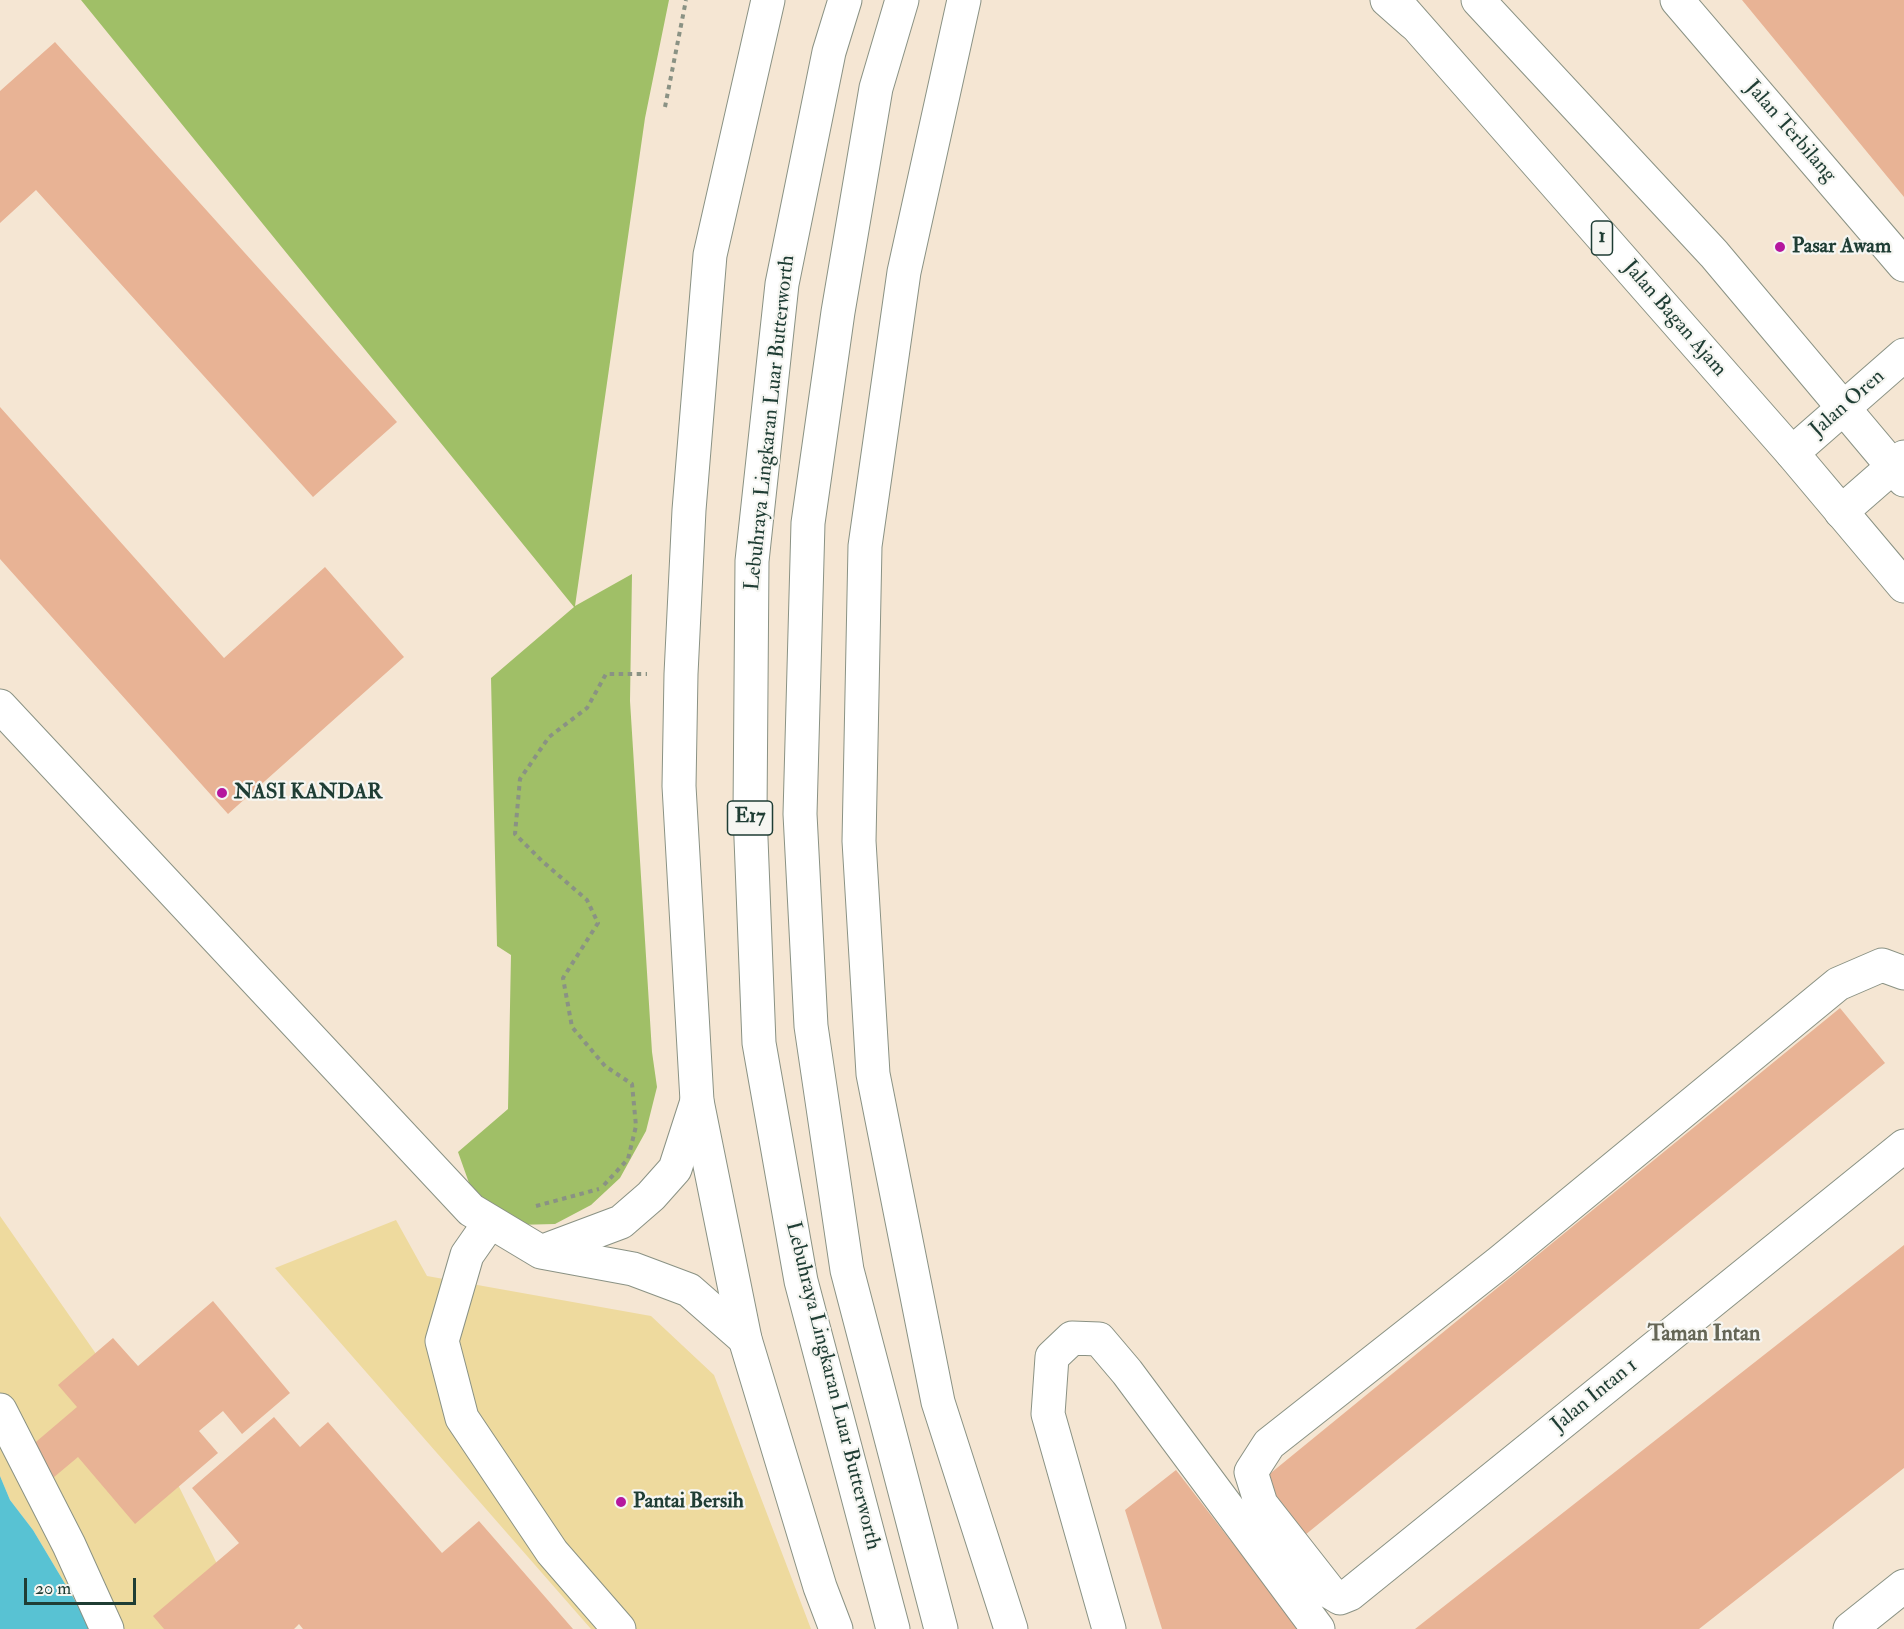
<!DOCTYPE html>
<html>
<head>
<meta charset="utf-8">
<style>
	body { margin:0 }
	#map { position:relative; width:1904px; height:1629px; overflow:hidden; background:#f5e6d3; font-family:"IM FELL Double Pica",serif }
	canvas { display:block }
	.scale { position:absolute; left:24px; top:1578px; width:112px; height:27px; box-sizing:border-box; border:3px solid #1f3d34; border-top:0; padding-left:8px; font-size:18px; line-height:21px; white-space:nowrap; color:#1f3d34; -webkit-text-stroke:4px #f6f6f2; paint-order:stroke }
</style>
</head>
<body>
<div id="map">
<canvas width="1904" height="1629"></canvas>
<div class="scale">20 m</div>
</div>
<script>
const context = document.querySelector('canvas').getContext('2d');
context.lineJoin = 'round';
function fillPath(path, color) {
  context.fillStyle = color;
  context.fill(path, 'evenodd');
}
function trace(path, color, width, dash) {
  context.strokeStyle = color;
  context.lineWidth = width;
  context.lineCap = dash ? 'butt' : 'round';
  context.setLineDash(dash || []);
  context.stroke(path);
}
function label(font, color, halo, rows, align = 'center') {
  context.font = font + ' "IM FELL Double Pica",serif';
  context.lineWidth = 4.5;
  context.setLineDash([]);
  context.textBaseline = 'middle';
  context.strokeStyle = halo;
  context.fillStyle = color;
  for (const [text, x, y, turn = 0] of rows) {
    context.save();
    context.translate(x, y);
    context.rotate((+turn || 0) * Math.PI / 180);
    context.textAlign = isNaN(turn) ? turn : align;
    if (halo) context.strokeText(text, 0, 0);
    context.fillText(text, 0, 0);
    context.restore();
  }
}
const green = new Path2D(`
	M81,0H669L645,118L575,606L632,574L630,701L652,1052L657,1087L646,1131L620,1178L591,1205L555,1224L515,1225L479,1211L458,1152L508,1109L511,955L497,946L491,678L574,607Z`);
const sand = new Path2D(`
	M0,1216L156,1440L220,1570L263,1629H92L33,1530L10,1500L0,1476Z
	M396,1220L427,1276L651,1316L714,1375L811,1629H591L275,1268Z`);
const water = new Path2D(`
	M0,1476L10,1500L33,1530L92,1629H0Z`);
const building = new Path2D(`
	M1742,0H1904V197Z
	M55,42L397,422L313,497L36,190L0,223V91Z
	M0,407L224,658L325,567L404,657L228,814L0,559Z
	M1840,1008L1885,1063L1305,1535L1261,1481Z
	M1904,1245V1468L1699,1629H1415Z
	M213,1301L290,1393L242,1434L223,1411L199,1431L218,1453L135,1524L78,1457L35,1493L10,1464L77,1407L58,1385L113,1338L138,1366Z
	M274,1417L300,1447L328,1422L442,1553L479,1521L573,1629H303L299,1624L294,1629H164L153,1616L239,1543L192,1488Z
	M1176,1470L1299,1629H1162L1125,1510Z`);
const path = new Path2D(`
	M665,107L686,0
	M604,1185L628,1159L636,1126L632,1084L605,1066L572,1027L563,978L598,923L587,900L542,861L515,834L520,779L549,737L587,708L606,674H647
	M536,1206L599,1189`);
const minor = new Path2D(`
	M1677,0L1904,265
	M1792,453L1904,355
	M1841,512L1904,457
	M0,706L471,1210L541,1252L633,1269L689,1290L745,1339
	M1904,973L1882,965L1838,984L1500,1262L1269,1444L1251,1472L1261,1504L1330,1592L1340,1598L1350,1594L1904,1146
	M490,1222L467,1255L442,1341L462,1418L552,1552L619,1629
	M541,1252L621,1222L651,1196L675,1169L697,1101
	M0,1410L69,1545L107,1629
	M1109,1629L1048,1414L1052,1357L1072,1338L1099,1339L1127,1372L1318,1629
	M1850,1629L1904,1586`);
const major = new Path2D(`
	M1478,0L1714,254L1904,480
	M1395,1L1792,453L1904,586`);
const highway = new Path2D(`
	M768,0L710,255L689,510L681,674L679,786L697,1101L745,1339L820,1587L836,1629
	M845,0L829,52L782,284L752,561L750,813L759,1043L801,1281L893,1629
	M902,0L876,88L838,312L808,523L800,814L811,1026L847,1270L941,1629
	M964,0L904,272L865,546L859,841L873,1074L938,1402L1011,1629
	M1387,0L1413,23`);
const markers = [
	[1780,247,6,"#b5179e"],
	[222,793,6,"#b5179e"],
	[621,1502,6,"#b5179e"]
];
const shields = [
	[1602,238,21],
	[750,818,45]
];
const shieldNames = [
	["1",1602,238],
	["E17",750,818]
];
const streetNames = [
	["Jalan Terbilang",1790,132,49],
	["Jalan Bagan Ajam",1674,319,49],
	["Jalan Oren",1848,404,-41],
	["Lebuhraya Lingkaran Luar Butterworth",771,423,-84],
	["Lebuhraya Lingkaran Luar Butterworth",832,1386,76],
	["Jalan Intan 1",1595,1396,-39]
];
const poiNames = [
	["Pasar Awam",1792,247],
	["NASI KANDAR",234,793],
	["Pantai Bersih",633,1502]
];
const neighbourhoodNames = [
	["Taman Intan",1704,1335]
];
fillPath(green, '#a0bf67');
fillPath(sand, '#eeda9e');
fillPath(water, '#58c2d3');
fillPath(building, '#e8b395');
trace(minor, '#8a9284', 35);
trace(major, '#8a9284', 35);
trace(highway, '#8a9284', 35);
trace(path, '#8a9284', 4, [4.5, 4.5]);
trace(minor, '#fff', 33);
trace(major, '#fff', 33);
trace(highway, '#fff', 33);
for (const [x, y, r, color] of markers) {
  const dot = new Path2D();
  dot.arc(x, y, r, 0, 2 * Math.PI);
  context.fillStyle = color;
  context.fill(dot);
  trace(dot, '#f6f6f2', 2);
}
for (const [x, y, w] of shields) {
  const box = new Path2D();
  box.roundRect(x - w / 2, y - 17, w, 34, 4.5);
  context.fillStyle = '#f6f6f2';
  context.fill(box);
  trace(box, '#1f3d34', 1.5);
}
label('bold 20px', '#1f3d34', null, shieldNames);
label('21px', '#1f3d34', '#f6f6f2', streetNames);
label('bold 21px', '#1f3d34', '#f6f6f2', poiNames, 'left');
label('bold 22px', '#656656', '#f6f6f2', neighbourhoodNames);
</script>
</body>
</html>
